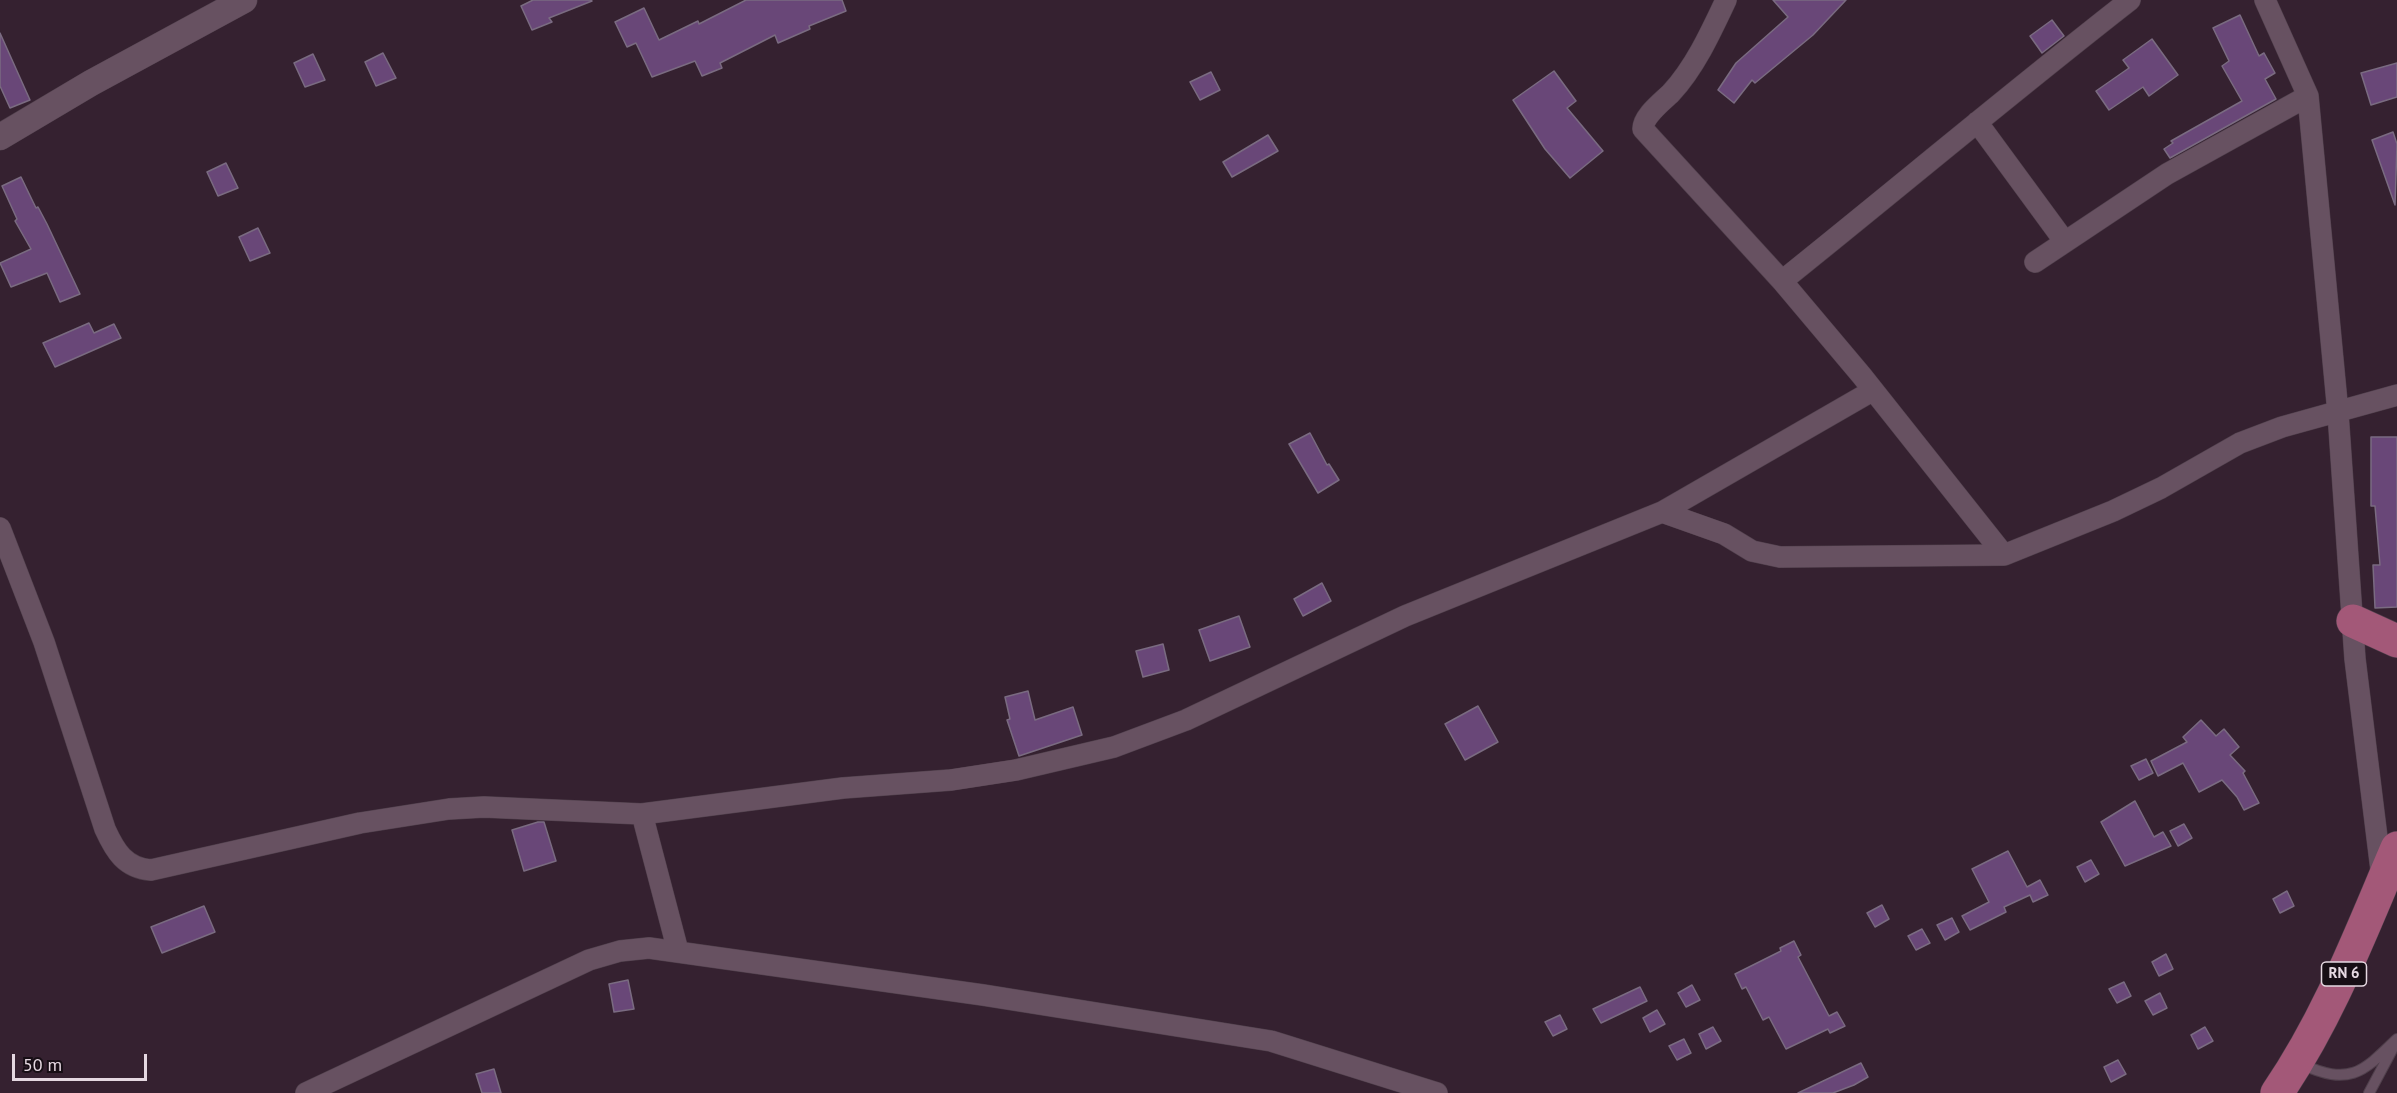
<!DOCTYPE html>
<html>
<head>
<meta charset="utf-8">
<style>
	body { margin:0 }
	#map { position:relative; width:2397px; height:1093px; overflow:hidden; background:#352130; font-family:"PT Sans",sans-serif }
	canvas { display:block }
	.scale { position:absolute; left:12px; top:1054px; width:135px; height:27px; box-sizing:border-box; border:3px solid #e5d8e1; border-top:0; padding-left:8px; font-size:18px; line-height:21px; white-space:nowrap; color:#e5d8e1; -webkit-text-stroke:4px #170e15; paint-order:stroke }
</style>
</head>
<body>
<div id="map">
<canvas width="2397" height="1093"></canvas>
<div class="scale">50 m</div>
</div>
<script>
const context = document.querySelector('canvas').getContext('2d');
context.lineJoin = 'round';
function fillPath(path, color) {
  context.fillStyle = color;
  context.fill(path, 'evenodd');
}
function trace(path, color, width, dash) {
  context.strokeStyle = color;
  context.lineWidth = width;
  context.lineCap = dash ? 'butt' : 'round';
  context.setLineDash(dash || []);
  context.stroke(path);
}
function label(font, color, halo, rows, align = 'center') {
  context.font = font + ' "PT Sans",sans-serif';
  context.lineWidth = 5;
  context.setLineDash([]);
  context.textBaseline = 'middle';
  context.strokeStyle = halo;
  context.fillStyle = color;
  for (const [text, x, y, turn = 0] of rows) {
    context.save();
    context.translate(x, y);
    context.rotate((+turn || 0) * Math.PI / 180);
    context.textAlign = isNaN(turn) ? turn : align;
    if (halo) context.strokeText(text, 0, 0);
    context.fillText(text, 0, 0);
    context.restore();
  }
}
const building = new Path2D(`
	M533,0H591L592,1L549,18L552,22L532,30L521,6Z
	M746,0H842L846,11L809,26L810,29L778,43L775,35L720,63L722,68L702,76L695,61L652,77L636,43L627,47L615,22L644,8L659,40L698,21L699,24Z
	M1773,0H1846L1813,35L1755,83L1752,80L1734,103L1718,90L1736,63L1788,17Z
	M2240,15L2259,56L2264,53L2275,73L2265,79L2276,99L2170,158L2164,149L2173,143L2171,141L2242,101L2222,66L2229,61L2213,28Z
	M2052,20L2064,36L2042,53L2030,36Z
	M0,33L30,100L10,108L0,86Z
	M2152,39L2178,75L2149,96L2143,87L2109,110L2096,91L2129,68L2123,60Z
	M383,53L396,78L376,86L365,62Z
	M313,54L325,80L305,87L294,63Z
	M2397,63V97L2371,105L2361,73Z
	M1554,71L1576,101L1567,108L1603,151L1570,178L1545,149L1513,100Z
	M1211,72L1220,90L1200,100L1190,82Z
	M2393,132L2397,144L2395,205L2372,140Z
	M1268,135L1278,151L1232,177L1223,162Z
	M226,163L238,188L218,196L207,172Z
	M21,177L36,208L38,207L47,224L80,294L60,302L47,273L11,287L0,263L31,249L15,221L17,219L2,186Z
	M258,228L270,253L250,261L239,237Z
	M89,323L94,333L114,324L121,338L55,367L43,343Z
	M1310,433L1327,465L1329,464L1339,480L1318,493L1289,444Z
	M2371,437H2397V607L2375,608L2373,565H2380L2375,506H2371Z
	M1322,583L1331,601L1303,616L1294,599Z
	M1239,616L1250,647L1210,661L1199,630Z
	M1163,644L1169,670L1143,677L1136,651Z
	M1028,691L1035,720L1073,707L1082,735L1019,756L1007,720L1010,719L1005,697Z
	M1478,706L1498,742L1465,760L1445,724Z
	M2201,720L2216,736L2224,729L2239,747L2230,755L2245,771L2243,773L2259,803L2244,810L2237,797L2222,780L2199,792L2183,763L2158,776L2151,761L2187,742L2183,737Z
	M2146,759L2153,773L2139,780L2131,766Z
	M2135,801L2154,837L2163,832L2171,846L2125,866L2101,822Z
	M538,822H544L556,861L524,871L512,830Z
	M2184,824L2192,838L2178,846L2170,831Z
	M2008,851L2027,887L2040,880L2048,895L2033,902L2030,895L2004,907L2006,912L1970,930L1962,916L1989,902L1972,869Z
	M2091,860L2099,874L2085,882L2077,867Z
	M2287,891L2294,906L2280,913L2273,899Z
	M1882,905L1889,919L1875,927L1867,913Z
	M204,906L215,932L162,953L151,927Z
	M1952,918L1959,932L1945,940L1937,925Z
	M1922,929L1930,943L1916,950L1908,936Z
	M1794,941L1801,955L1798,957L1829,1016L1837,1012L1845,1026L1830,1033L1828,1029L1786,1049L1769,1017L1763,1020L1746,987L1742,989L1735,974L1781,951L1780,948Z
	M2166,954L2173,969L2159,976L2152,962Z
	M628,980L634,1009L614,1012L609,984Z
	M2124,982L2131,996L2117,1003L2109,989Z
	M1692,985L1700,1000L1686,1007L1678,993Z
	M1640,987L1647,1001L1601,1023L1593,1009Z
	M2160,993L2167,1008L2153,1015L2145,1001Z
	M1657,1010L1665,1024L1650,1032L1643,1018Z
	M1560,1015L1567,1029L1553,1036L1545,1022Z
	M1713,1027L1721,1041L1706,1049L1699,1034Z
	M2205,1027L2213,1041L2198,1049L2191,1035Z
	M1684,1039L1691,1053L1677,1060L1669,1046Z
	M2118,1060L2126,1074L2111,1082L2104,1067Z
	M1861,1063L1868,1077L1854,1085L1833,1093H1798Z
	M494,1069L501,1093H482L476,1074Z`);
const service = new Path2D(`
	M2301,1064C2350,1086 2362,1073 2397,1039
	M2369,1093L2394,1046`);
const minor = new Path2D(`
	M1726,0C1711,32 1695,67 1671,93C1662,102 1643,116 1643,129L1782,281L1862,376L2004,555
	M2265,0L2308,96L2338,413L2355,659L2382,878
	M1977,122L2065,242
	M2035,262L2167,174L2308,96
	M1782,281C1898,188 2012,92 2130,0
	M1662,512L1724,534L1752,551L1780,557L2004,555L2113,511L2161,488L2240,443L2282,427L2397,395
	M0,528L44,642L105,829C115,851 125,868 151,870L360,823L449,809L484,807L642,814
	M678,951L642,814L843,788L951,780L1016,770L1114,747L1186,720L1405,616L1662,512L1872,391
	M306,1093L589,960L620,951L649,948L983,995L1271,1041L1437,1093`);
const tertiary = new Path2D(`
	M0,137L91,83L244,0`);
const primary = new Path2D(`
	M2353,621L2397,641
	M2277,1093C2329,1017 2361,932 2397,848`);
const shields = [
	[2344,974,45]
];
const shieldNames = [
	["RN 6",2344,974]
];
fillPath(building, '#694778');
trace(building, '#7a6b81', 1.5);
trace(service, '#50404c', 12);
trace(minor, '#50404c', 22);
trace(tertiary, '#50404c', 27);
trace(primary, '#50404c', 34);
trace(service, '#675161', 10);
trace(minor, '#675161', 21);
trace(tertiary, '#675161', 26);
trace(primary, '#a35878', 33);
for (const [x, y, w] of shields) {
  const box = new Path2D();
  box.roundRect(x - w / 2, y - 12, w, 24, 4.5);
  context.fillStyle = '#170e15';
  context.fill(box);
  trace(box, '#e5d8e1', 1.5);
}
label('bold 15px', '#e5d8e1', null, shieldNames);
</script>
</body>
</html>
